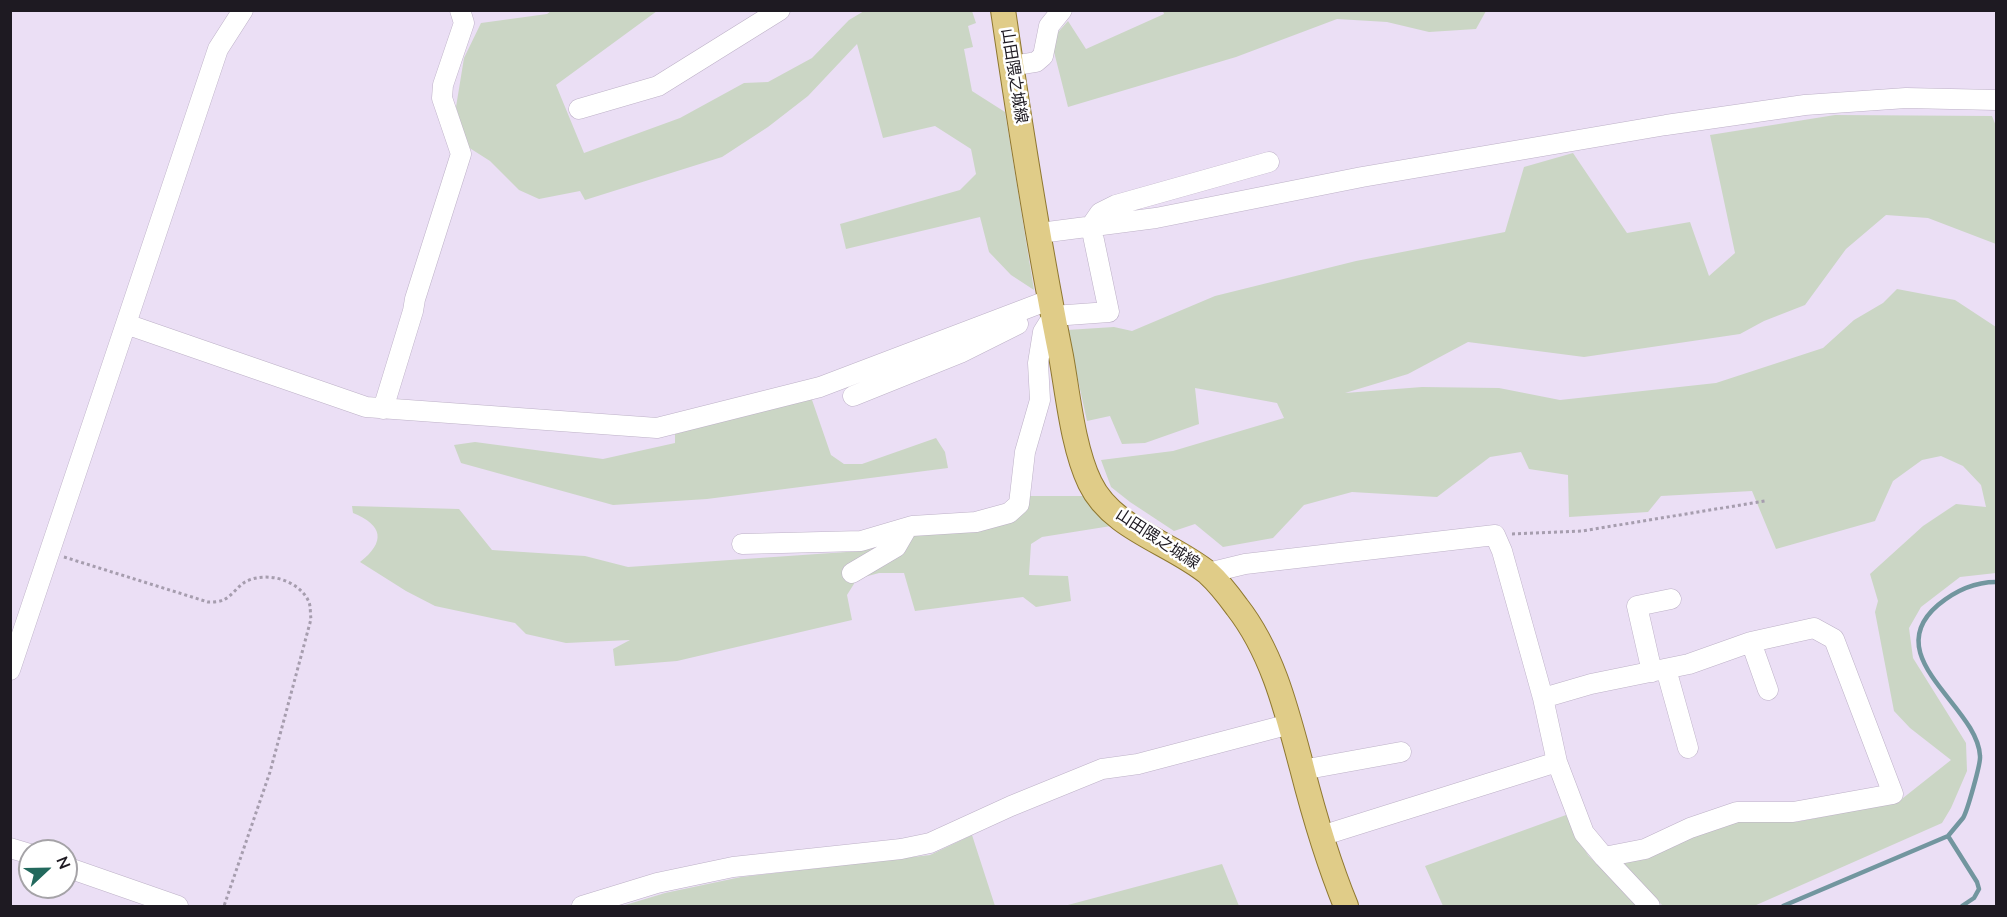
<!DOCTYPE html>
<html>
<head>
<meta charset="utf-8">
<style>
	body { margin:0 }
	#map { position:relative; width:2007px; height:917px; overflow:hidden; background:#ebdff5; font-family:"Nunito Sans",sans-serif }
	canvas { display:block }
	.frame { position:absolute; inset:0; border:12px solid #1e1a22; pointer-events:none }
	.north { position:absolute; left:18px; top:839px; width:60px; height:60px; box-sizing:border-box; background:#fff; border:2px solid #a5a3a7; border-radius:50%; rotate:68deg; font-size:16px; font-weight:700; line-height:24px; text-align:center; color:#1e1a22 }
	.north::after { content:''; display:block; margin:auto; width:21px; height:27px; background:#23695d; clip-path:polygon(50% 0,100% 100%,50% 72%,0 100%) }
</style>
</head>
<body>
<div id="map">
<canvas width="2007" height="917"></canvas>
<div class="frame"></div>
<div class="north">N</div>
</div>
<script>
const context = document.querySelector('canvas').getContext('2d');
context.lineJoin = 'round';
function fillPath(path, color) {
  context.fillStyle = color;
  context.fill(path, 'evenodd');
}
function trace(path, color, width, dash) {
  context.strokeStyle = color;
  context.lineWidth = width;
  context.lineCap = dash ? 'butt' : 'round';
  context.setLineDash(dash || []);
  context.stroke(path);
}
function label(font, color, halo, rows, align = 'center') {
  context.font = font + ' "Nunito Sans","Noto Sans JP",sans-serif';
  context.lineWidth = 5;
  context.setLineDash([]);
  context.textBaseline = 'middle';
  context.strokeStyle = halo;
  context.fillStyle = color;
  for (const [text, x, y, turn = 0] of rows) {
    context.save();
    context.translate(x, y);
    context.rotate((+turn || 0) * Math.PI / 180);
    context.textAlign = isNaN(turn) ? turn : align;
    if (halo) context.strokeText(text, 0, 0);
    context.fillText(text, 0, 0);
    context.restore();
  }
}
const green = new Path2D(`
	M551,11H657L556,85L584,153L680,118L744,83L768,82L812,58L849,20L864,11H972L976,23L968,26L973,47L964,49L972,91L1005,112L1034,290L1011,275L989,252L980,217L846,249L840,224L960,190L976,174L971,149L935,126L883,138L857,44L808,96L768,127L722,157L585,200L580,191L539,199L519,190L490,161L468,147L456,107L464,58L481,23L547,14Z
	M1163,11H1486L1476,29L1429,32L1387,22L1337,19L1236,57L1068,107L1051,40L1068,21L1086,49L1164,14Z
	M1835,115L1992,116L1996,126V244L1928,218L1886,215L1846,249L1805,305L1764,321L1740,334L1584,357L1468,342L1408,374L1345,393L1422,387L1499,388L1560,400L1716,383L1823,348L1854,320L1883,303L1897,289L1955,300L1996,327V573L1960,577L1921,607L1909,628L1913,658L1966,743L1967,771L1951,808L1942,823L1754,906H1663L1617,862L1647,859L1689,836L1742,819L1796,822L1898,802L1951,760L1910,728L1894,711L1875,612L1878,601L1870,574L1923,526L1956,504L1986,507L1981,485L1963,466L1941,456L1922,460L1893,481L1875,521L1776,549L1752,491L1661,496L1648,512L1569,517L1568,475L1529,469L1521,452L1490,457L1437,497L1352,492L1304,505L1273,538L1223,547L1195,524L1174,531L1130,502L1111,487L1101,460L1173,451L1284,418L1277,403L1195,388L1199,424L1145,443L1122,444L1110,416L1087,421L1067,330L1114,327L1132,331L1215,296L1356,261L1505,232L1524,167L1573,153L1627,233L1690,222L1709,276L1735,253L1710,135Z
	M811,397L831,455L844,464H862L936,438L945,452L948,468L707,499L613,505L461,463L454,445L475,442L603,459L675,443V434Z
	M1027,496H1083L1111,526L1042,537L1031,544L1029,575L1068,576L1071,601L1036,607L1023,597L915,611L904,573H879L857,579L847,595L852,620L677,661L615,666L613,649L630,640L566,643L526,634L515,623L435,606L406,591L360,562C386,542 383,525 353,513L352,506L459,509L492,550L585,556L628,567L861,551L914,534L979,532L1015,519Z
	M1566,815L1588,855L1638,906H1443L1425,866Z
	M972,835L995,906H622L665,893L741,877L930,855Z
	M1222,864L1239,906H1064Z`);
const stream = new Path2D(`
	M1783,906L1948,836
	M1962,906L1974,898L1979,889L1977,882L1948,836C1953,830 1958,824 1963,818C1967,812 1981,763 1980,756C1978,706 1877,657 1938,605C1955,591 1975,582 1996,582`);
const path = new Path2D(`
	M1512,534L1582,531L1765,501
	M64,557L208,602C213,602 219,602 223,600C231,597 237,587 245,582C265,571 297,579 308,600C311,605 310,613 311,619L270,772L224,906`);
const minor = new Path2D(`
	M1011,66L1036,62L1043,56L1049,26L1062,10
	M579,109L658,86L780,10
	M1040,233L1156,218L1362,177L1666,125L1805,105L1906,98L1996,100
	M126,324L366,407L657,428L820,387L1049,300
	M853,396L960,353L1018,324
	M383,409L413,311L415,299L461,154L442,98L443,85L464,23L460,10
	M742,544L861,541L912,526L976,522L1009,513L1019,504L1025,452L1040,400L1038,363L1043,332L1053,316L1109,312L1091,226L1100,213L1116,205L1269,162
	M852,573L896,547L907,528
	M1208,573L1245,564L1495,535L1502,551L1543,698L1557,762L1584,833L1604,857L1645,849L1690,828L1737,812H1793L1893,794L1834,639L1814,628L1751,642L1689,664L1591,684L1543,698
	M1751,642L1768,690
	M1666,669L1688,748
	M10,670L218,49L243,10
	M1652,672L1637,606L1671,599
	M1302,770L1401,752
	M1321,836L1557,762
	M10,848L30,854
	M1604,857L1650,906
	M66,867L178,906
	M582,906L657,883L733,867L901,849L930,843L1011,806L1102,769L1138,764L1290,724`);
const major = new Path2D(`
	M1003,10C1020,126 1038,242 1061,356C1068,395 1073,448 1090,483C1112,529 1170,542 1208,573C1218,582 1229,596 1237,607C1273,653 1287,712 1302,768C1314,815 1328,862 1346,906`);
const streetNames = [
	["山田隈之城線",1013,76,81],
	["山田隈之城線",1157,540,33]
];
fillPath(green, '#cbd6c5');
trace(stream, '#72969f', 4.5);
trace(minor, '#bdb1c7', 21);
trace(major, '#8f7830', 26);
trace(path, '#a69dae', 3, [3, 3]);
trace(minor, '#fff', 20);
trace(major, '#e0cc88', 24);
label('16px', '#1e1a22', '#fff', streetNames);
</script>
</body>
</html>
